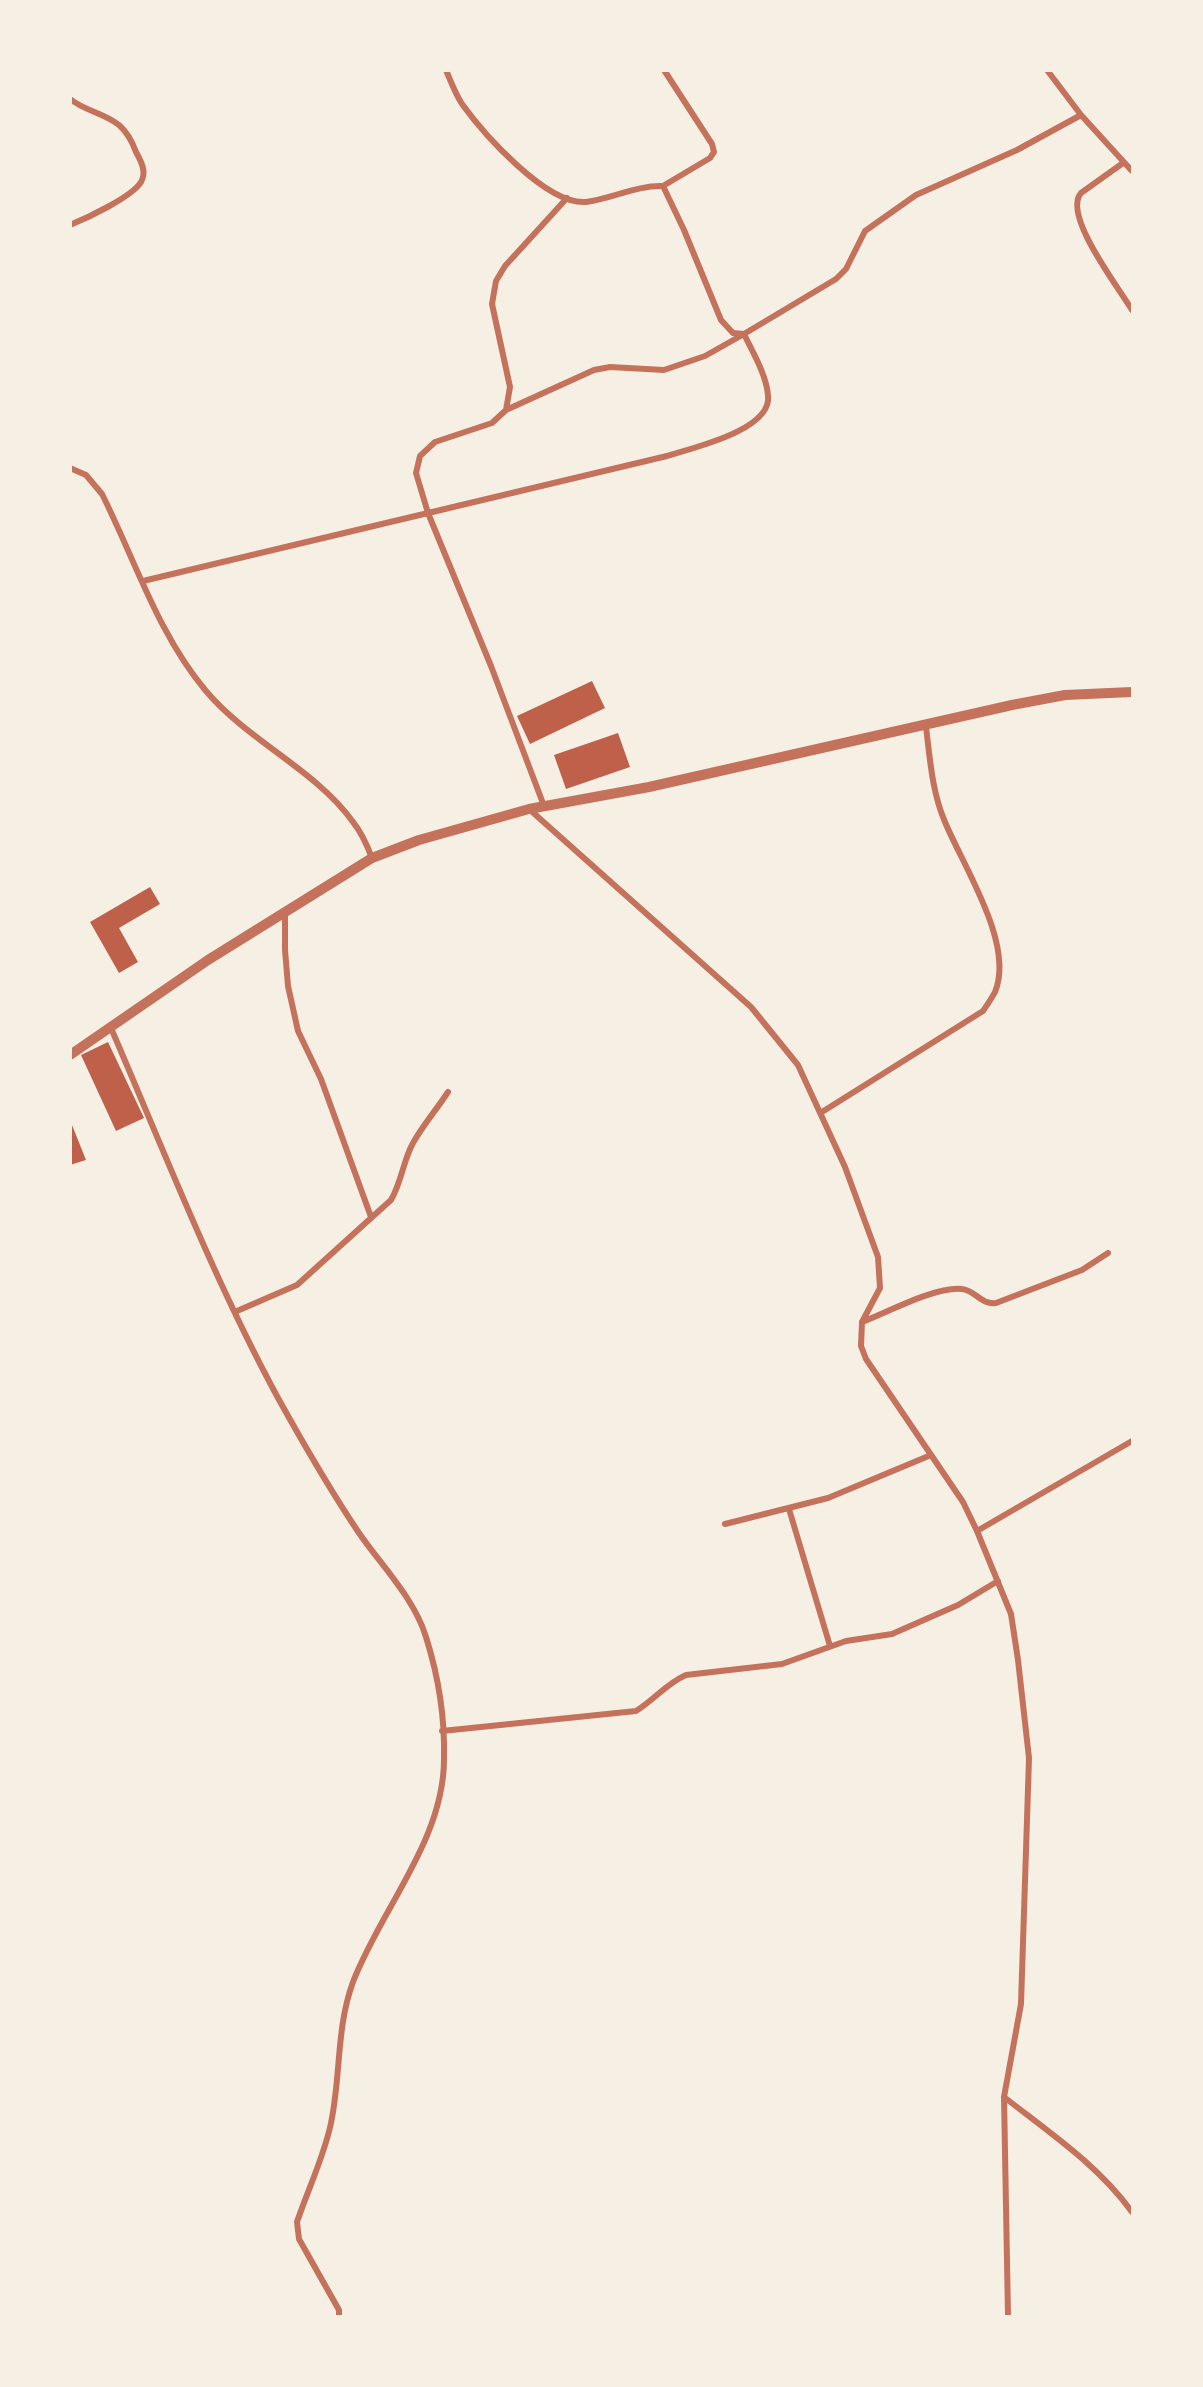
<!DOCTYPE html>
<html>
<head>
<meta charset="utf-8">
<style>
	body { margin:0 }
	#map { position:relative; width:1203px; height:2387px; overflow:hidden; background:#f6efe4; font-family:"Noto Sans",sans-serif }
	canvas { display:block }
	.frame { position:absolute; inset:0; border:72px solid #f6efe4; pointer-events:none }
</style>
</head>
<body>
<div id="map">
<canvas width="1203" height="2387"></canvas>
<div class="frame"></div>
</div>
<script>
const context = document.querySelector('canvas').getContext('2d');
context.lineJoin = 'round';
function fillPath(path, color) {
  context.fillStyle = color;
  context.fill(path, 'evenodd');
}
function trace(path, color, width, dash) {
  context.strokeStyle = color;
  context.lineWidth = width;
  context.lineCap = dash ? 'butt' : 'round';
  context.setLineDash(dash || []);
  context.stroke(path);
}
const building = new Path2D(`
	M592,681L605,708L530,744L517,716Z
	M618,733L630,767L566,789L554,755Z
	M150,887L160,904L119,928L138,962L119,973L90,922Z
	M108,1042L144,1118L116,1131L81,1055Z
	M70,1120L86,1160L70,1165Z`);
const minor = new Path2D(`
	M446,70C451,82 455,93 462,104C483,133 546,205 586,202C611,199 637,185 663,186L684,230L721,320L733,333L744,334L836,279L846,269L865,231L916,195L1017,150L1081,115
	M1047,70L1081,115L1132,171
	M70,99C85,111 104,113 119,125C127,132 132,141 136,152C141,161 147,172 141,182C132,197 87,218 70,225
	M1123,163L1081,193C1062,215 1119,288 1132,310
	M663,186L710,158L714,152L712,144L664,70
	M70,468L86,475L102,494C135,560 158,634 206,691C248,741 316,770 353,822C362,833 367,845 372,858
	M143,581L667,456C692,448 773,430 768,395C766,374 753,353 744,334L705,356L664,370L610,367L594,370L506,410
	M544,806L491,666L428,513L416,473L420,456L435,442L492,423L506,410L510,387L492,304L496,281L505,266L567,198
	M529,809L751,1007L798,1065L845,1167L878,1257L880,1288L862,1322L861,1346L866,1359L963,1502L977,1531L1011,1614L1018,1660L1029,1758L1021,2004L1004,2097L1008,2316
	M285,913V950L288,986L298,1031L321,1079L371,1217
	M111,1028C164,1151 214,1280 278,1398C303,1443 330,1490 359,1533C381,1565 414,1598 426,1637C438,1675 445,1719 444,1759C444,1840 381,1909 353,1982C336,2028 341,2076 331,2123C324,2157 308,2189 297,2222L299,2239L339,2310V2316
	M822,1112L983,1011C987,1005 992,998 995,992C1015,944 963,866 945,822C932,792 930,759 926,727
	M237,1311L297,1285L391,1200C402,1181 403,1161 413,1143C423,1125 437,1109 448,1092
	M862,1322C888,1312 936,1286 962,1289C975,1290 981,1305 996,1303L1082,1270L1108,1253
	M789,1509L830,1646
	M725,1524L828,1498L931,1455
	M977,1531L1132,1441
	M442,1731L636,1711C654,1700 667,1683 686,1675L782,1664L846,1641L892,1634L958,1605L998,1581
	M1004,2097C1050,2133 1098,2165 1132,2212`);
const tertiary = new Path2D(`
	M70,1055L208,960L372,858L419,840L529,809L649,787L1012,705L1065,695L1132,692`);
fillPath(building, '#bf614a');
trace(minor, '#c5725c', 6);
trace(tertiary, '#c5725c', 10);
</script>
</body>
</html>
